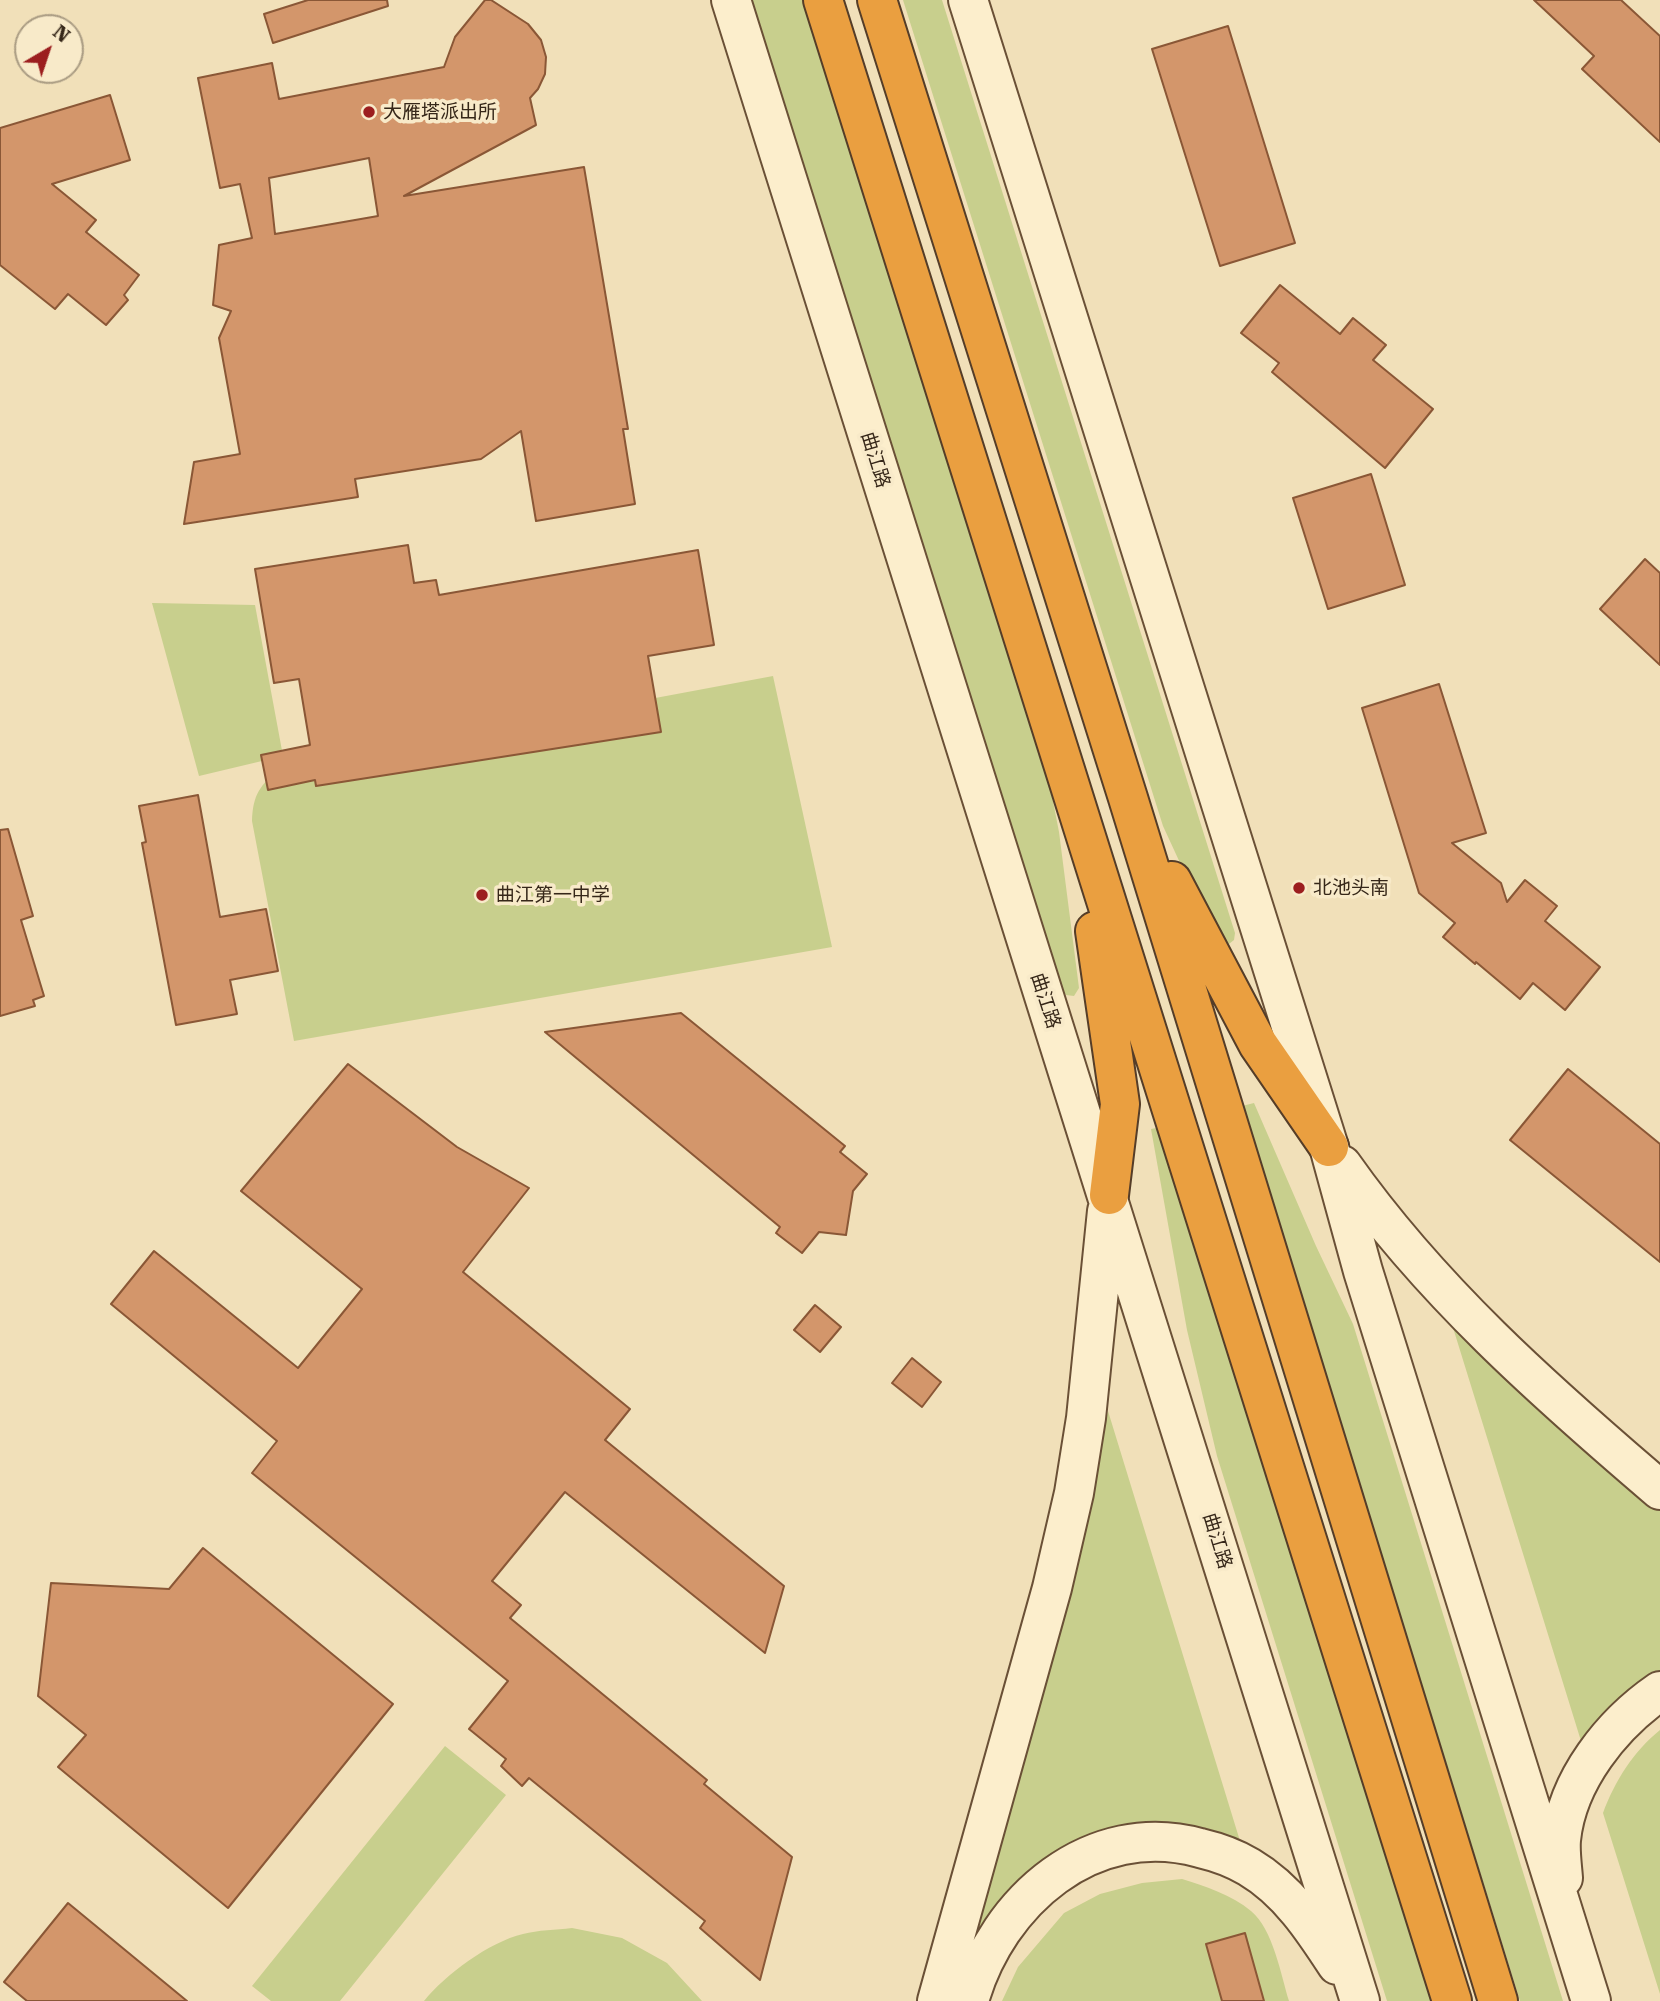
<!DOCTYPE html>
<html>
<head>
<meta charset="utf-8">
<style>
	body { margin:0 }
	#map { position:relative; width:1660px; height:2001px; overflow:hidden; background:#f1e0b9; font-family:"Roboto Serif",serif }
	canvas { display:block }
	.north { position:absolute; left:14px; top:14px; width:70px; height:70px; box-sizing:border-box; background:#f8eac9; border:2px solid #aa9c83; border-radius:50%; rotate:39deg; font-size:19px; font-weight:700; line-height:28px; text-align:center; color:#362719 }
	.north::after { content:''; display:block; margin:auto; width:24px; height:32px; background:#9c1e1f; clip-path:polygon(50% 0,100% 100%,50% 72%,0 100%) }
</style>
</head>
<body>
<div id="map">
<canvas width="1660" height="2001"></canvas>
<div class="north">N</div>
</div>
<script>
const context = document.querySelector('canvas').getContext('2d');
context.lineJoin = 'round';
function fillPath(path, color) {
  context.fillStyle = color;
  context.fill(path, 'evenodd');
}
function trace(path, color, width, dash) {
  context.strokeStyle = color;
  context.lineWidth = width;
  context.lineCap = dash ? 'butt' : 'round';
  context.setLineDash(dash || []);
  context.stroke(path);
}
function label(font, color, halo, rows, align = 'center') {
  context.font = font + ' "Roboto Serif","Noto Sans SC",serif';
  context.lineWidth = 7;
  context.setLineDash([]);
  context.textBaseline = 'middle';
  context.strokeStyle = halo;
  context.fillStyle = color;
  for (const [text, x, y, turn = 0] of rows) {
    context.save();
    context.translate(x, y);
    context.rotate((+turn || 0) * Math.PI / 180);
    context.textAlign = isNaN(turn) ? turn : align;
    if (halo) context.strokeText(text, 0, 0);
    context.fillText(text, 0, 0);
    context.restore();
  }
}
const green = new Path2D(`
	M751,0H802L1052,796L1059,832L1079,988L1074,996L1066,995L1062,990Z
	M903,0H942L1235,933L1234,940L1225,947L1216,941L1163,826Z
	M152,603L255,605L283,756L199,776Z
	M773,676L832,947L294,1041L252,821C253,794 260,785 281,768Z
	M1254,1103L1316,1246L1353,1324L1563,2001H1520L1242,1106Z
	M1162,1127L1431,2001H1387L1217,1456L1187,1330L1151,1129Z
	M1450,1318L1660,1506V1672L1651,1676L1604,1717L1581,1741Z
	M1108,1411L1240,1841L1207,1832L1008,1894L972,1938L1085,1515Z
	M1660,1730V1994L1603,1813C1615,1781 1633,1752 1660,1730Z
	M445,1746L506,1795L340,2001H271L252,1986Z
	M1182,1879C1205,1886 1232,1895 1251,1911C1273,1929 1281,1975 1289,2001H1002L1018,1967L1064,1913L1100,1894L1142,1883Z
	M572,1928L622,1938L667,1963L702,2001H424C445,1975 489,1942 523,1934C538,1930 556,1930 572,1928Z`);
const building = new Path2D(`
	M308,0H387L388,6L273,43L264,14Z
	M485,0H491L528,24L541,40L546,57L545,74L538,89L530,98L536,125L404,196L584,167L628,429H623L635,504L536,521L521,431L481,459L355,479L358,497L184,524L194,462L240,454L219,338L231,311L213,305L219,245L252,238L240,184L220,188L198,78L272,63L279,99L444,67L455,37ZM369,158L378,216L275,234L269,178Z
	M1534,0H1621L1660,36V142L1582,69L1594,56Z
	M1228,26L1295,243L1220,266L1152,49Z
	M110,95L130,160L52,184L96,220L86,232L139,275L124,295L128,300L106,325L68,294L55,309L0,265V128Z
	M1280,285L1340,334L1353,318L1386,345L1373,360L1433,409L1385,468L1272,372L1279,363L1241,333Z
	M1371,474L1405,585L1328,609L1293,498Z
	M408,545L414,583L436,580L439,595L698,550L714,645L648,656L661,732L316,786L315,780L268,790L261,755L310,745L299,679L274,683L255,569Z
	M1645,559L1660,573V665L1600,609Z
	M1439,684L1486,833L1452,843L1501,883L1507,902L1525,880L1557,906L1545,921L1600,967L1565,1010L1533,983L1520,999L1476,962L1475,964L1443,937L1455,923L1419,893L1362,708Z
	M198,795L220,917L266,909L278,971L230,980L237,1014L176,1025L142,843L146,842L139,806Z
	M8,829L33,916L21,920L44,996L33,1000L35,1006L0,1016V830Z
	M681,1013L845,1146L840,1152L867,1174L853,1191L846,1235L819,1232L802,1253L776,1233L780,1227L545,1032Z
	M348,1064L457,1147L529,1188L463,1272L630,1409L605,1440L784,1586L765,1653L565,1492L492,1581L521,1605L510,1618L707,1780L704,1784L792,1857L760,1980L700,1928L705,1921L529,1778L522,1786L501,1766L506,1759L469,1729L508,1681L252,1473L277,1441L111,1304L154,1251L298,1368L362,1289L241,1191Z
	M1568,1069L1660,1144V1262L1510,1140Z
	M815,1305L841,1327L820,1352L794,1330Z
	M912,1358L941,1382L922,1407L892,1383Z
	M203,1548L393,1704L228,1908L58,1767L86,1735L38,1696L51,1583L169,1589Z
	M68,1903L187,2001H27L4,1982Z
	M1245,1933L1264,2001H1222L1206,1944Z`);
const secondary = new Path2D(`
	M731,0C940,667 1152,1333 1360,2001
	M968,0L1329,1147L1363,1271L1591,2001
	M1342,1165C1430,1290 1544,1391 1660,1490
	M1563,1878C1562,1865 1560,1852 1561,1840C1567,1780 1612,1724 1660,1691
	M937,2001L1052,1588L1074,1493L1086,1418L1107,1211
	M969,2001C997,1901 1092,1818 1200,1848C1217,1852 1234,1858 1249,1867C1288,1890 1313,1928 1337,1965`);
const highway = new Path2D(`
	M823,0L1452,2001
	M877,0L1128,798L1498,2001
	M1172,881L1258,1044L1329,1147
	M1095,931L1120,1104L1109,1195`);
const markers = [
	[369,112,7,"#9c1e1f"],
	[1299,888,7,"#9c1e1f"],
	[482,895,7,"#9c1e1f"]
];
const poiNames = [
	["大雁塔派出所",383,112],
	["北池头南",1313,888],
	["曲江第一中学",496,895]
];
const streetNames = [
	["曲江路",875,460,73],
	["曲江路",1045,1001,72],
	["曲江路",1217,1541,73]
];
fillPath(green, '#c8cf8d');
fillPath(building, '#d3966b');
trace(building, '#8a5736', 2);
trace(secondary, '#6a5036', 42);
trace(highway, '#553d28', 42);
trace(secondary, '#fceecc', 38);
trace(highway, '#ea9f40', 38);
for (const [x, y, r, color] of markers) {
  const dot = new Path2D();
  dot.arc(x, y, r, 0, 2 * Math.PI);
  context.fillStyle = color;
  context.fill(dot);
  trace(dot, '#f8eac9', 2.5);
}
label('19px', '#362719', '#f8eac9', poiNames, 'left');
label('19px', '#362719', '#f8eac9', streetNames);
</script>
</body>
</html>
